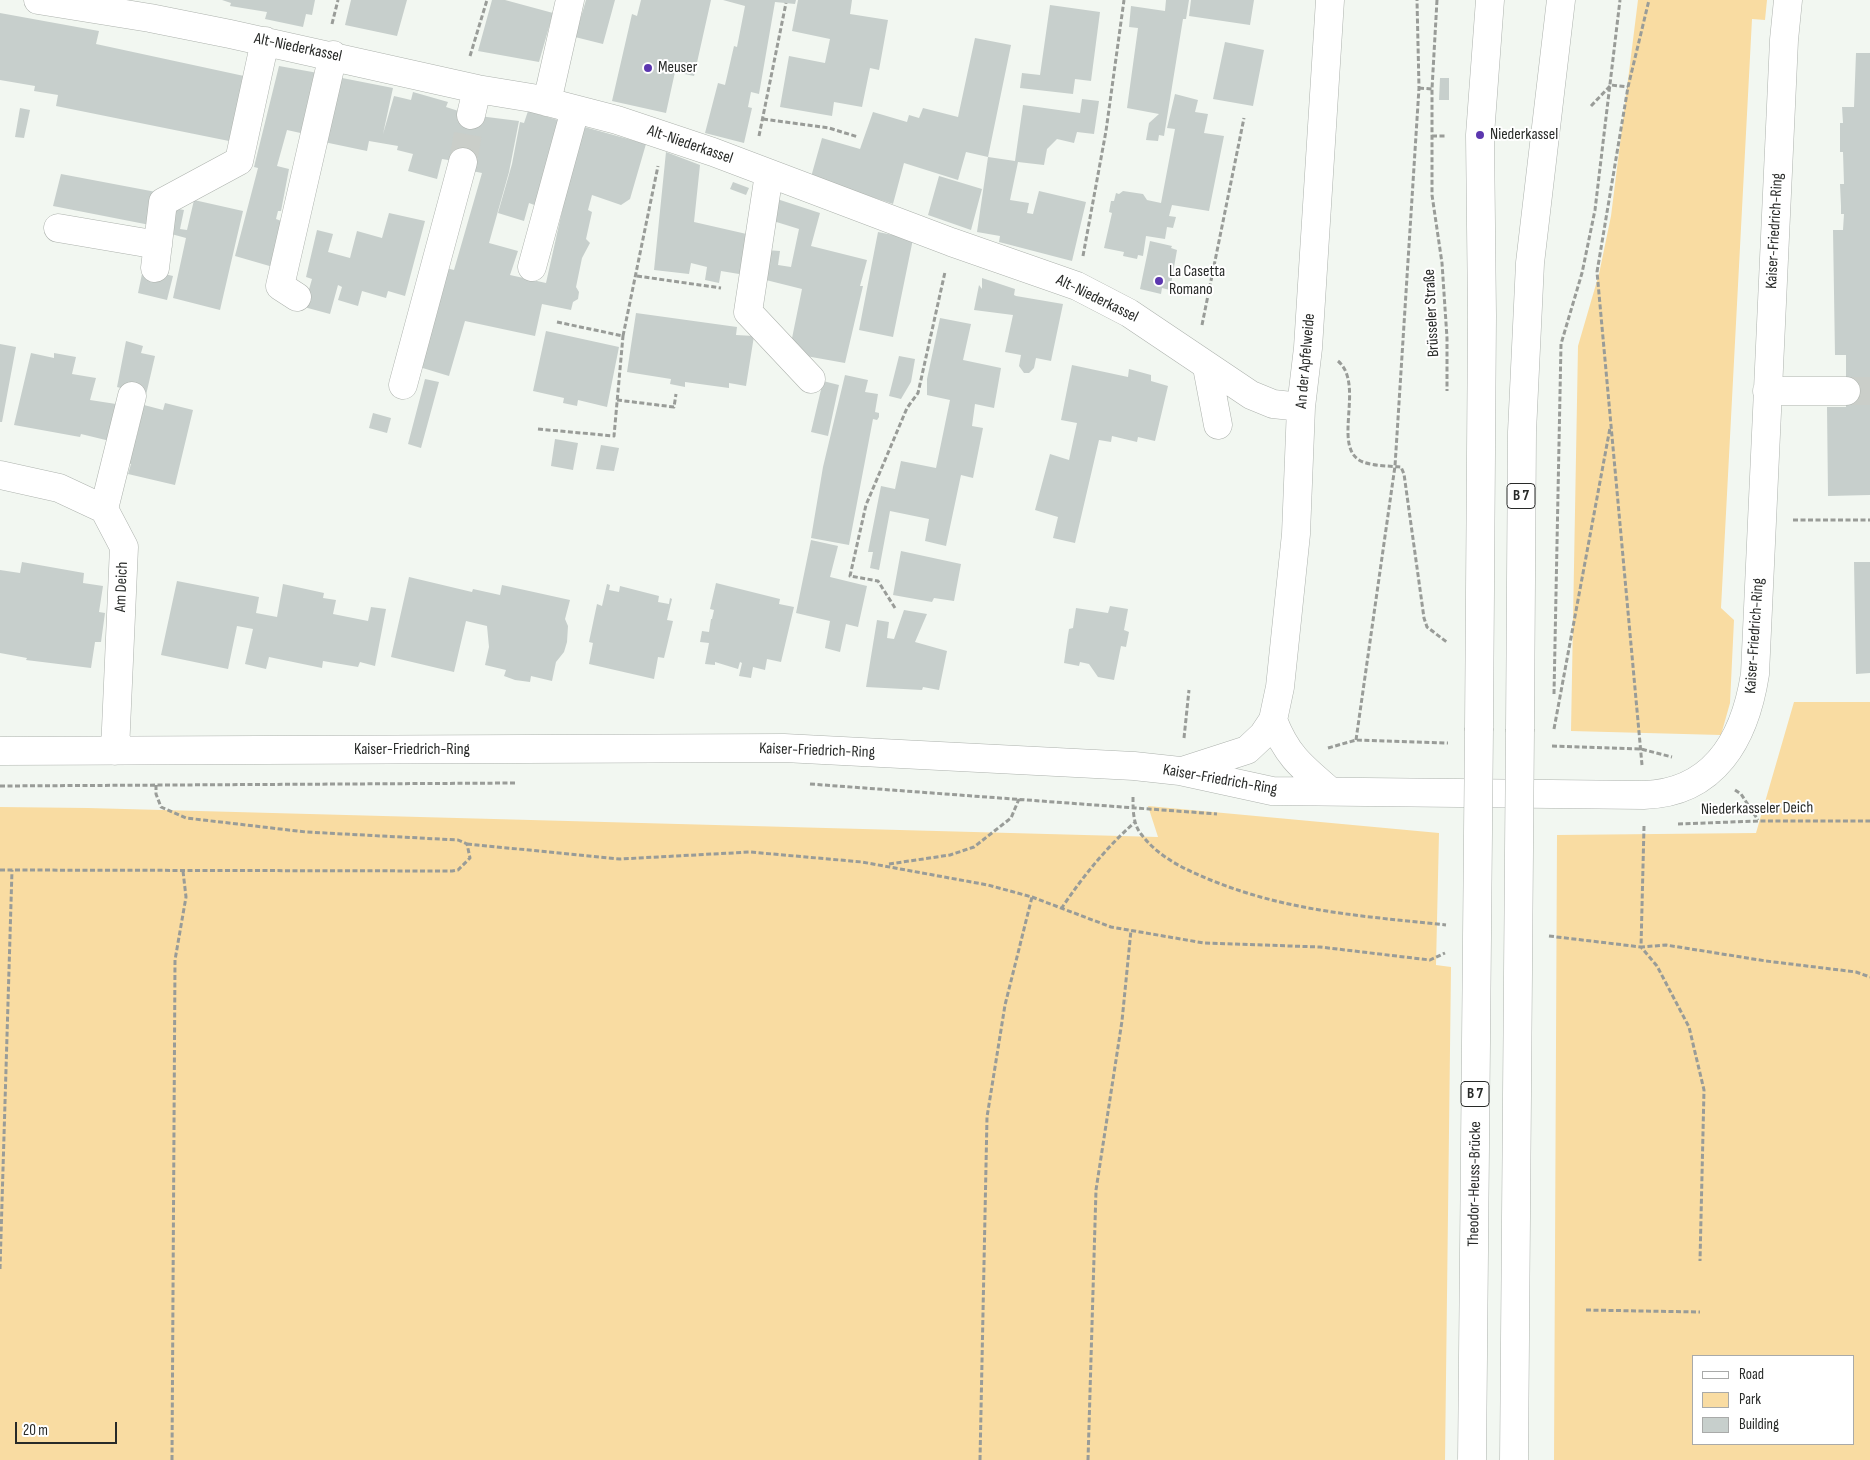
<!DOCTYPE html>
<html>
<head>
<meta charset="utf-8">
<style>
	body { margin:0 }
	#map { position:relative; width:1870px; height:1460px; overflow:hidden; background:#f2f7f1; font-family:"Sofia Sans Condensed",sans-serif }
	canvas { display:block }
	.legend { position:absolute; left:1692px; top:1355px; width:162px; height:90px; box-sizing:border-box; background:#fff; border:1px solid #a9aaa9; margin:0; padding:6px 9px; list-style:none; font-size:15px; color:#282a28 }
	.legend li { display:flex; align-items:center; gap:10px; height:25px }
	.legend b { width:25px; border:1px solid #a9aaa9 }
	.scale { position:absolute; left:15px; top:1422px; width:102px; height:22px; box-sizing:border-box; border:2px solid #282a28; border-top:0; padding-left:6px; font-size:15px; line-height:18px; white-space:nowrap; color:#282a28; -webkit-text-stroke:4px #fff; paint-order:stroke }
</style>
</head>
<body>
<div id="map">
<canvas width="1870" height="1460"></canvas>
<ul class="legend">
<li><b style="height:6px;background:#fff"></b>Road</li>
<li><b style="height:14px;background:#f9dca2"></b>Park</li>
<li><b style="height:14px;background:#c7cfcc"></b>Building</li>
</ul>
<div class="scale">20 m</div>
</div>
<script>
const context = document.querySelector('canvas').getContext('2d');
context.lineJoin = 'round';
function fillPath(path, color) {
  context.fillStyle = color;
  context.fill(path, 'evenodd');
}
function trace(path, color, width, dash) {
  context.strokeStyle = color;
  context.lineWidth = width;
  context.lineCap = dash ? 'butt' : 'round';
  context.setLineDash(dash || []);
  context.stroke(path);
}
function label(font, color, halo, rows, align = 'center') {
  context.font = font + ' "Sofia Sans Condensed",sans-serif';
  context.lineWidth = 4;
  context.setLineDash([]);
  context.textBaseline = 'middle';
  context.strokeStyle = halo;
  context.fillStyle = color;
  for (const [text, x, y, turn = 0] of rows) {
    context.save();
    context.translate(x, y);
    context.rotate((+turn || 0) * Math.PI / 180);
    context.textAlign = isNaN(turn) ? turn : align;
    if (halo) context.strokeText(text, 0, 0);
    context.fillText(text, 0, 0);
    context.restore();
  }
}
const green = new Path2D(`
	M1638,0H1767L1765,20L1752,19L1721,608L1734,620L1730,703L1721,735L1571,731L1578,346L1599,274L1611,216Z
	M1794,702H1870V1460H1554L1557,835L1756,833ZM1694,1356H1854V1444H1694Z
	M1148,806L1439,833L1436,965L1451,967L1445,1460H0V807L88,808L1158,837Z`);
const building = new Path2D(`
	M222,0H315L312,15L306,14L303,27L265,19L267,12L230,6L231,3Z
	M351,0H407L397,36L345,25Z
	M492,0H505L553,13L539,62L478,51Z
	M586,0H615L603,44L575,37Z
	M641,0H711L694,76L675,72L666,113L612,101L632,14L637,16Z
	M723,0H796L795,4L775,2L759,94L751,92L748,107L752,108L744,143L705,133L718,83L725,85L734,46L737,47L745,6Z
	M798,0H852L850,14L888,20L879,70L870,68L862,107L834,102L832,116L780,107L789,56L825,63L830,39L792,31Z
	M1166,0H1189L1186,19H1183L1164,136L1159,135L1158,141L1146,140L1149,123L1159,114L1127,108L1138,28L1129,27L1131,6L1165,11Z
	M1191,0H1254L1250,25L1189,16Z
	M1050,5L1100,12L1091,81L1075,79L1073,94L1020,88L1022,73L1040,75Z
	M0,13L99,31L96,44L244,76L229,141L56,106L58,95L34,91L35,86L0,80Z
	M975,38L1011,45L988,157L966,152L958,180L904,163L893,204L811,177L822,138L860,149L873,112L907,122L909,115L919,118L923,108L958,117Z
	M1225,42L1264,50L1253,106L1213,99Z
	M1856,53H1870V495L1828,496L1827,407H1846V355H1835L1833,230H1843L1844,214H1841V206L1840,184H1844L1843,152H1840V123H1843L1842,107H1854Z
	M279,66L318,73L305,134L287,130L277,166L289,169L281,211H278L276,219L284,222L273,267L235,256L258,168L254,167Z
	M337,77L393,88L383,134L394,96L411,100L413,92L448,102L446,107L471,115L519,121L509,172L489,243L518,251L510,275L546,283L581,126L646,144L630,199L621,205L592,195L588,210L592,212L586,239L590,243L582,258L576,287L579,292L578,299L573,302L571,310L542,304L535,336L465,321L449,376L416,366L446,268L454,270L482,173L472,171L473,164L442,159L437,179L408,171L413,154L397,150L398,146L369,141L367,151L324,142Z
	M1440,78H1449V100H1439Z
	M1175,94L1198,100L1195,112L1208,114L1204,133L1224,136L1209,211L1172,205L1169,216L1176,217L1173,228L1167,227L1165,239L1146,236L1143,256L1138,255L1137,259L1123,256L1124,252L1104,248L1112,213L1109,212L1111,201H1114L1116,193L1119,194L1123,191L1143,194L1147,200L1161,203L1175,129L1167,128Z
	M1082,99L1099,101L1094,134L1077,132L1074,143L1057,139L1047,149L1044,165L1018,162L1010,200L1029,203L1027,213L1033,214L1039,191L1086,202L1072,261L999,242L1000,236L977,232L988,157L1015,161L1023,105L1080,113Z
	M20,108L30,110L24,138L15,137Z
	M528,111L561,121L537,206L529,203L524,221L498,213L512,164L520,122L524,123Z
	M666,152L700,165L694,222L751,235L745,275L721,271L719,283L705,280L707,267L691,263L689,274L654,270Z
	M61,174L156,192L150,225L53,206Z
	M939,176L982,189L971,230L928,215Z
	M733,182L749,188L746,195L730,189Z
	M777,199L820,213L811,246L867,260L860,286H863L845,363L789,353L802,289L762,279L766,250L780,251L778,265L791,267L799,229L770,220Z
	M194,200L243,211L220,310L173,298L186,238L164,232L169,207L184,210L180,229L187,230Z
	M389,213L425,221L405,296L388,291L386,298L362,291L358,306L338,300L342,287L338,285L330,314L304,307L312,279L306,277L317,230L333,234L328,252L350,258L357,231L382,238Z
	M878,232L913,239L893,337L859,330Z
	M1150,241L1172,246L1171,248L1177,250L1170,290L1162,288L1161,294L1140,289Z
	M143,269L173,276L167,300L138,293Z
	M982,278L1015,289L1014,295L1016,296L1063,304L1051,361L1036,358L1034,368L1029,373H1024L1019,366L1021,355L1005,352L1013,315L974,310L979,285L982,289Z
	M636,313L737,327L736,335L754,336L746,386L729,383V388L685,382V387L670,384L671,379L627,372Z
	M940,318L971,324L963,360L1001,368L994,408L975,404L972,426L983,428L973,478L961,475L946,546L925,541L929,519L890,511L879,570L870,568L873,552H868L881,486L895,489L901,461L936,468L950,400L927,395V379Z
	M546,331L619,347L607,407L578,400L577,406L563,403L564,398L533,391Z
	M126,341L143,346L141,353L155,356L146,395L117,387Z
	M0,344L16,347L2,422H0Z
	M31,353L54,358V353L76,357L72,374L96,378L90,400L116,404L114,442L81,434L80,437L14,425Z
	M899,356L915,359L911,382L901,399L889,396Z
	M1072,365L1128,377L1129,369L1151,375V381L1168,386L1155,441L1138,437L1137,442L1112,436L1111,442L1099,440L1075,543L1053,538L1058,517L1035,510L1050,454L1069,460L1077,423L1061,420Z
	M845,375L868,380L865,392L878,394L875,412L879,413V417L877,420L873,419L849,545L811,538L823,467Z
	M425,379L439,382L421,448L408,444Z
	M823,381L839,385L828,436L811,432Z
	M165,403L193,410L175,485L128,474L131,464L127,463L133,438L136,439L144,405L163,410Z
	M373,413L391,418L387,433L369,428Z
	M555,439L578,443L573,470L551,466Z
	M601,445L619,448L614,471L596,469Z
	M811,540L838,546L830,577L867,586L858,627L846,624L840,652L825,648L830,621L796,613Z
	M901,551L961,564L954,601L934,598L932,602L893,595Z
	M22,562L84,573L83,583L103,586L99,612L105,613L101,642H95L91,668L26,660L27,658L0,653V570L20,573Z
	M1854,562H1870V673L1856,674Z
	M409,577L472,592L473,589L500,595L502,585L570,600L565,619L568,626L567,642L564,652L556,662L552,681L531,676L530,682L515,680L504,676L506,670L485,665L489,647L487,626L466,621L454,672L391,657Z
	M177,581L259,597L256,613L277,617L283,584L324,593L323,598L336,600L333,614L368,621L371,607L386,609L375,666L360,662L358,667L323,661L322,668L269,657L266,669L245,664L253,629L237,626L228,669L161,655Z
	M716,583L780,599L779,604L794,607L781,662L767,659L765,670L753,667L751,678L739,676L742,663L740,662L738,669L715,662V665L705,664L709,643L700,642L702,631L709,632L711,619H712L714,610L710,609Z
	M607,584L610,585L609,590L619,592L620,586L659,596L658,602L669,604L670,598L672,599L667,620L673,621L664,658L658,657L654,679L589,664L593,643L589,642L597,604L602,606Z
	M1110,606L1128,609L1124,630L1129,632L1126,647L1121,646L1114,680L1098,677L1089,664L1080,662L1079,666L1064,663L1068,635L1069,629L1073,628L1076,608L1108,613Z
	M904,610L927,614L915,642L947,651L939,690L923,687L922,690L866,687L877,620L889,622L887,638L894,639Z`);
const minorTunnel = new Path2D(`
	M463,162L471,115
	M1846,391H1870`);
const path = new Path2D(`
	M1437,0L1432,89V195L1442,263L1447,338V391
	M332,24L338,0
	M470,56L487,0
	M1419,88L1432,89
	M1591,106L1611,85L1628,87
	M763,119L829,128L858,137
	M759,136L786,3
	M1432,136H1447
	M1083,256L1106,131L1124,0
	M637,276L721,288
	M557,322L623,336L658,166
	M1202,325L1244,118
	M1338,361C1366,385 1330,449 1363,462C1374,466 1390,466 1401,467L1404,474L1424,618L1427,627L1448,643
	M617,400L674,407L676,394
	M538,429L614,436L623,336
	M1793,520H1870
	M895,608L878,581L850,576L866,505L907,408L918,393L945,272
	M1554,694L1561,344L1582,273L1595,210L1620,0
	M1554,729L1610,428
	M1184,738L1189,690
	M1356,740L1395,466L1419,88L1417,0
	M1552,746L1641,749L1672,757
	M1328,748L1356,740L1448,743
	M1642,765L1597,272L1628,87L1649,0
	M810,784L1217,814
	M0,786L516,783
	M1735,790L1741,794L1758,820
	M1133,797C1133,810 1133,824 1141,834C1159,858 1186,870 1213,881C1291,912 1363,916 1446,925
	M1678,824L1758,821H1870
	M1644,826L1641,947L1666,945L1766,961L1856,972L1870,977
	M467,844L620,859L750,852L862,862L988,885L1032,897L1111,927L1204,943L1320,947L1430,960L1445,953
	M889,864L950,855L974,847L1011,818L1019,799
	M0,870L452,871L458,870L470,858L467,844L458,840L306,832L186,818L161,807L156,794V784
	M1061,909C1084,875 1105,849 1135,822
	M1549,936L1641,947L1657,966L1689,1027L1704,1090L1700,1261
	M0,1269L12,870
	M1586,1310L1700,1312
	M172,1460L175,960L186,897L183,871
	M980,1460L987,1117L1005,1005L1032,897
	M1088,1460L1096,1190L1122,1021L1131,930`);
const minor = new Path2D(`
	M38,0L150,18L230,34L477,89L532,98L617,120L713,152L951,242L1077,286L1129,313L1251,395L1273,404L1301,407
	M547,102L570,0
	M471,115L477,89
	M769,174L748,312L811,379
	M58,228L158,245
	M532,267L575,110
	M155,268L163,202L239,161L265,41
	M297,297L280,286L333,55
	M1207,367L1218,425
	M403,385L463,162
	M1767,391H1846
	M0,475L59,488L104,509L124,547L115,751
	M104,509L132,396
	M1273,720C1287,756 1302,767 1330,791
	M0,751L784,748L1134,766L1180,771L1272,791L1644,795C1715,793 1745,738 1755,674L1784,40L1788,0
	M1182,771L1247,750L1263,735L1273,720L1280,687L1296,534L1301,407L1308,348L1330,0`);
const highway = new Path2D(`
	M1479,728L1482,316L1480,135L1490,0
	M1520,729L1522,432L1530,263L1561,0`);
const majorBridge = new Path2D(`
	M1472,1460L1479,728
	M1514,1460L1520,729`);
const markers = [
	[648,68,5,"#5c37af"],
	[1480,135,5,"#5c37af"],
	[1159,281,5,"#5c37af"]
];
const shields = [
	[1521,496,28],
	[1475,1094,28]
];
const shieldNames = [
	["B 7",1521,496],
	["B 7",1475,1094]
];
const streetNames = [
	["Alt-Niederkassel",298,48,12],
	["Alt-Niederkassel",690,145,19],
	["Kaiser-Friedrich-Ring",1775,231,-87],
	["Alt-Niederkassel",1097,299,26],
	["Brüsseler Straße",1432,313,-93],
	["An der Apfelweide",1306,361,-85],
	["Am Deich",122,587,-88],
	["Kaiser-Friedrich-Ring",1755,636,-86],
	["Kaiser-Friedrich-Ring",412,750],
	["Kaiser-Friedrich-Ring",817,751,2],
	["Kaiser-Friedrich-Ring",1220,780,10],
	["Niederkasseler Deich",1757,809,-1],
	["Theodor-Heuss-Brücke",1475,1184,-89]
];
const poiNames = [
	["Meuser",658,68],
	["Niederkassel",1490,135],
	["La Casetta",1169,272],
	["Romano",1169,290]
];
fillPath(green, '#f9dca2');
fillPath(building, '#c7cfcc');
trace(minorTunnel, '#cacec9', 28, [28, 14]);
trace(minor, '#adb2ad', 29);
trace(highway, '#adb2ad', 29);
trace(path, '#999c98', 3, [5, 2.5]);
trace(minor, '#fff', 28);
trace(highway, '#fff', 28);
trace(majorBridge, '#adb2ad', 29, []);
trace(majorBridge, '#fff', 28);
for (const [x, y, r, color] of markers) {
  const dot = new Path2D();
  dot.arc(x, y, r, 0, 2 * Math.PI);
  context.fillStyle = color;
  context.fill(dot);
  trace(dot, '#fff', 2);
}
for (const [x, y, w] of shields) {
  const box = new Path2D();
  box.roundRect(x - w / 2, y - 12.5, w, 25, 4);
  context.fillStyle = '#fff';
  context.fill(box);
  trace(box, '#282a28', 1);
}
label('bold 15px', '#282a28', null, shieldNames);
label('16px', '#282a28', '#fff', streetNames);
label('16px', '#282a28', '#fff', poiNames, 'left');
</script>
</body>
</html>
